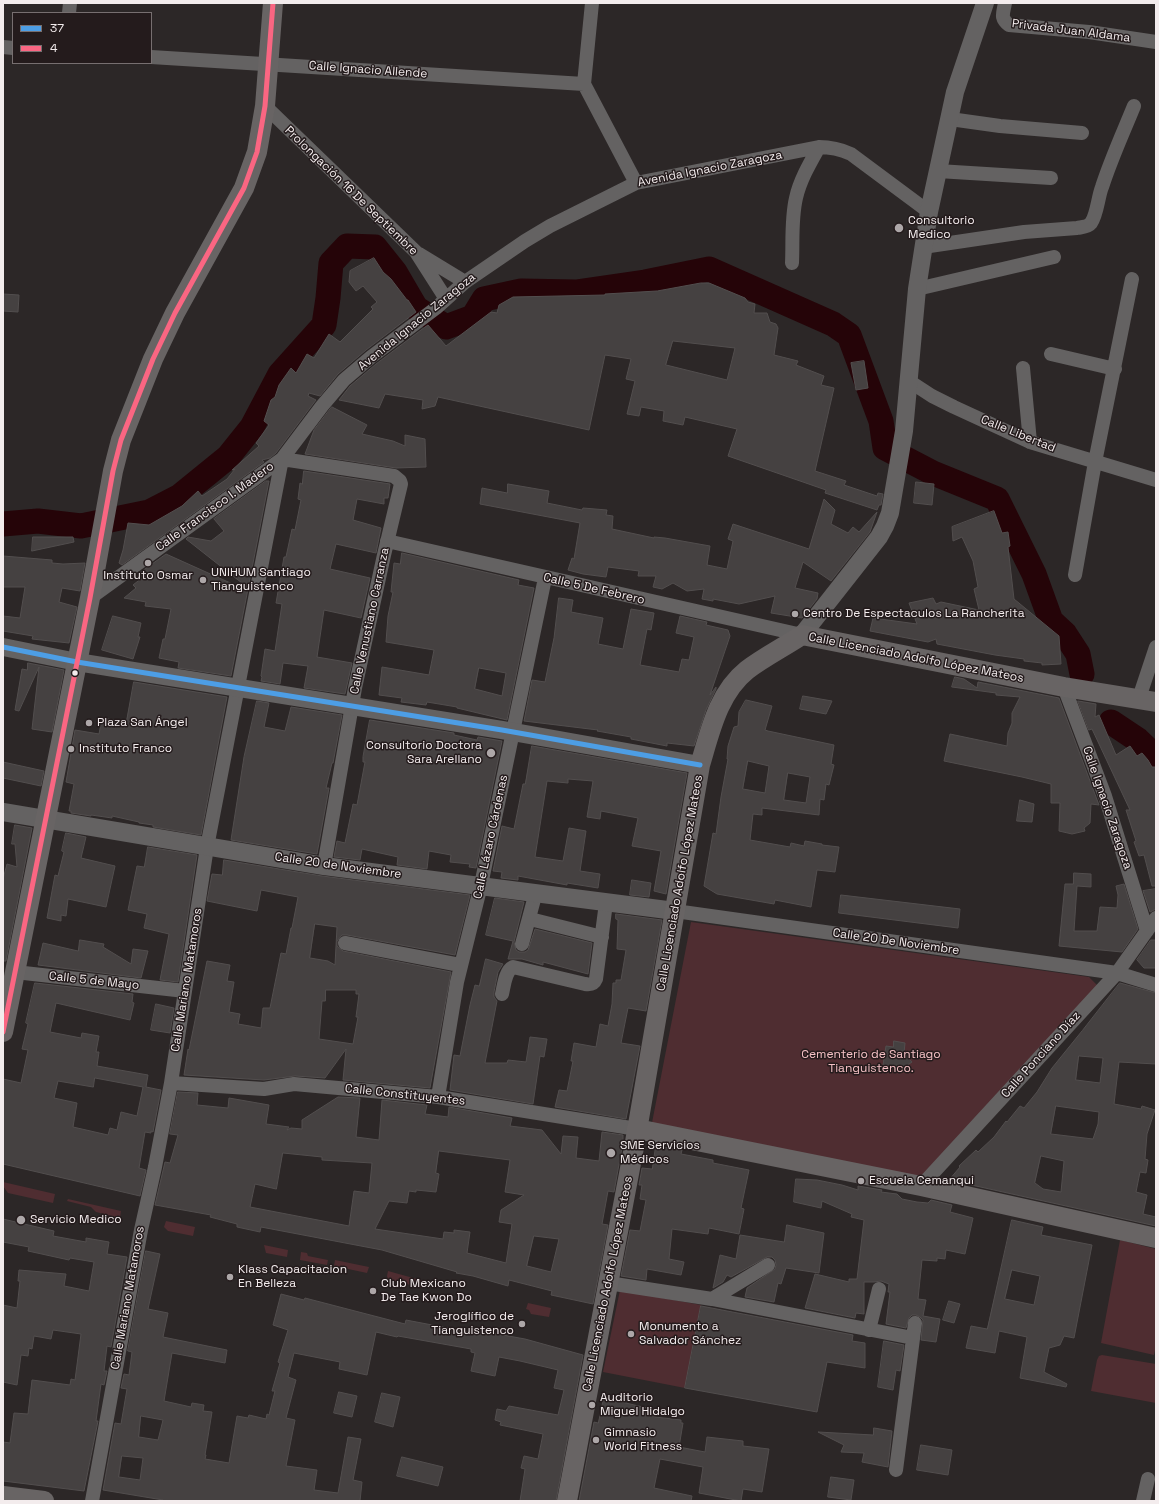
<!DOCTYPE html>
<html>
<head>
<meta charset="utf-8">
<style>
	body { margin:0 }
	#map { position:relative; width:1159px; height:1504px; overflow:hidden; background:#2c2727; font-family:"Space Grotesk",sans-serif }
	canvas { display:block }
	.frame { position:absolute; inset:0; border:4px solid #f3eced; pointer-events:none }
	.legend { position:absolute; left:12px; top:12px; width:140px; height:52px; box-sizing:border-box; background:#241b1c; border:1px solid #776f70; margin:0; padding:5px 7px; list-style:none; font-size:12px; color:#f3eced }
	.legend li { display:flex; align-items:center; gap:8px; height:20px }
	.legend b { width:20px; border:1px solid #776f70 }
</style>
</head>
<body>
<div id="map">
<canvas width="1159" height="1504"></canvas>
<div class="frame"></div>
<ul class="legend">
<li><b style="height:5px;background:#4d9ee5"></b>37</li>
<li><b style="height:5px;background:#fa6682"></b>4</li>
</ul>
</div>
<script>
const context = document.querySelector('canvas').getContext('2d');
context.lineJoin = 'round';
function fillPath(path, color) {
  context.fillStyle = color;
  context.fill(path, 'evenodd');
}
function trace(path, color, width, dash) {
  context.strokeStyle = color;
  context.lineWidth = width;
  context.lineCap = dash ? 'butt' : 'round';
  context.setLineDash(dash || []);
  context.stroke(path);
}
function label(font, color, halo, rows, align = 'center') {
  context.font = font + ' "Space Grotesk",sans-serif';
  context.lineWidth = 3;
  context.setLineDash([]);
  context.textBaseline = 'middle';
  context.strokeStyle = halo;
  context.fillStyle = color;
  for (const [text, x, y, turn = 0] of rows) {
    context.save();
    context.translate(x, y);
    context.rotate((+turn || 0) * Math.PI / 180);
    context.textAlign = isNaN(turn) ? turn : align;
    if (halo) context.strokeText(text, 0, 0);
    context.fillText(text, 0, 0);
    context.restore();
  }
}
const green = new Path2D(`
	M691,922L1089,977L1098,986L921,1182L650,1133Z
	M3,1182L55,1194L53,1203L8,1193L3,1186Z
	M68,1199L121,1211L120,1218L96,1212L91,1207L67,1201Z
	M166,1221L195,1227L193,1236L168,1231L164,1227Z
	M1120,1240L1156,1249V1346L1154,1355L1101,1343Z
	M264,1245L288,1250L287,1257L266,1253Z
	M301,1252L307,1253L308,1256L328,1260L327,1265L300,1260Z
	M335,1260L369,1267L367,1273L334,1266Z
	M388,1271L424,1281L422,1288L388,1279L387,1276Z
	M620,1290L701,1305L685,1388L603,1372Z
	M528,1303L551,1308L549,1317L531,1314L529,1310L526,1309Z
	M1102,1355L1156,1364V1403L1091,1391L1097,1360L1099,1356Z`);
const river = new Path2D(`
	M3,524L38,521L81,526L149,512L180,496L228,457L252,427L280,374L324,325L328,298L331,263L347,246L375,247L395,272L416,308L446,327L473,317L484,299L521,291L576,292L645,282L709,269L833,324L849,335L881,421L885,448L933,473L997,499L1034,574L1051,621L1065,634L1078,654L1082,674
	M1111,722L1138,740L1156,757`);
const building = new Path2D(`
	M374,258L383,272L391,279L407,300H408L416,312L366,350L338,374L320,396L309,393L308,396L316,400L276,453L270,458L262,460L264,462L122,565L119,563L123,550L128,523L149,525L182,506L198,491L202,496L227,479L235,469L232,470L259,446L256,443L269,425L264,421L271,400L275,397L279,385L291,368L296,373L307,354L314,358L329,334L340,342L373,309L371,307L377,302L363,286L356,291L349,282L350,271Z
	M701,283H709L745,298L748,302L755,304L754,313H767L770,322L776,324L778,328L774,355L798,361L796,365L824,376L821,385L834,388L815,471L846,481L844,485L877,496L878,493L883,494L881,505H879L877,510L825,493L826,490L728,456L737,429L685,417L683,425L663,421L664,411L641,407L639,416L627,414L635,381L626,379L631,359L605,355L589,430L438,397L435,406L422,409L423,400L385,394L379,408L339,400L350,386L376,364L425,327L428,325L446,346L491,312L497,313L499,305L513,297L605,295V294L657,291ZM673,341L735,348L727,380L666,365Z
	M3,294L19,295L18,312L3,311Z
	M864,361L868,388L856,390L851,363Z
	M332,407L367,425L362,434L393,441L405,446V435L425,439L426,467L396,468L305,454L314,430Z
	M304,471L390,484L388,498H384V504L357,499L353,520L381,528L376,553L336,544L330,569L370,578L361,618L324,610L317,657L352,663L345,694L304,688L308,666L283,663L280,684L261,681L262,677L261,676L265,649L275,651L282,604L276,603L284,557H286L292,529L295,530L301,500L298,499L300,483L302,484Z
	M266,481H269L231,676L178,668L179,662L159,658L163,639H165L171,609L145,606L146,602L124,598L136,588L133,585L143,577L138,574L166,554L246,590L247,587L186,539L188,537L211,541L224,531L214,519Z
	M916,482L934,484L932,505L914,503Z
	M508,484L549,491L547,503L582,510L583,508L607,510L606,515L613,516L612,529L654,538V537L665,538L710,546L707,565L727,569L733,541L728,539L733,524L809,549L824,499L835,510L831,524L848,533L853,527L859,532L877,512L870,532L831,581L803,562L795,588L818,593L817,599L802,618L771,613L775,596L739,604L713,599V601L702,599L704,589L687,591L673,583L662,589L653,587L656,576H638L639,571L608,567L606,577L583,574L568,570L572,558L574,559L580,523L480,504L482,488L507,493Z
	M994,511L1002,533L1008,532L1010,546L1008,547L1014,599L1059,636L1061,664L1042,665V663L1024,661V659L995,655L937,644L936,639L928,642L870,631L873,618L917,624L909,603L933,598L936,604L941,602L979,610L974,589L978,587L973,561L962,537L953,541L952,527Z
	M33,537H73L74,542L32,551Z
	M402,553L519,580L518,585L534,588L507,720L457,708V707L427,702L426,705L401,702L402,698L379,695L382,667L429,675L434,650L386,642L388,616L393,592H391L394,563L400,564ZM479,668L506,673L502,696L475,689Z
	M3,556L52,560V563L63,564L85,563L80,591L62,588L59,602L77,607L69,643L32,639L33,636L3,631V616L20,618L25,587H3Z
	M559,598L573,600L571,612L603,618L598,644L623,649L631,609L654,613L651,630L647,629L640,665L679,672L682,659L689,660L694,637L676,633L680,616L707,622L706,625L728,630L730,636L710,695L716,687V689L706,710L694,746L667,743V746L631,739V737L597,731L598,730L524,721L532,680L545,682L554,638Z
	M113,616L141,623L138,637H140L133,659L102,650Z
	M28,663L64,670L52,732L32,729L39,667L19,711L15,710L22,669L27,670Z
	M955,677L964,679L977,688L978,682L1059,698L1099,805L1091,804L1090,823L1084,828L1085,831L1072,834L1059,831L1060,803H1051V784L1022,777L944,761L950,734L1007,746L1008,733L1012,723V713L1020,697L996,695V693L952,687Z
	M134,682L227,697L201,835L153,827V825L139,823V822L112,816V818L91,815V816L71,813V811H69L74,784L66,782L75,730L99,734L102,718L126,722Z
	M803,696L832,701L826,714L800,709Z
	M746,700L772,706L765,730L768,731L834,745L831,764L834,765L829,785L826,784L824,800L820,799L819,815L762,808V815L753,814L750,840L790,847L791,843L804,846L805,841L822,844V845L839,847L835,872L817,870L811,907L775,900L774,904L717,894L704,886L713,833L716,834L721,797L728,759H727L728,746L734,727L738,726L739,712ZM748,761L769,766L765,793L743,789ZM788,773L810,777L806,803L784,800Z
	M257,701L269,703L264,727L285,731L291,707L342,715L333,763H332L326,788H329L317,854L231,840L244,757Z
	M1078,701L1096,704L1095,717L1099,715L1116,755L1130,746L1137,756L1142,753L1148,760L1152,767H1156V886H1152L1144,855L1139,856L1134,842L1136,841L1126,810H1130L1092,729L1089,730Z
	M370,720L454,733V735L477,740L478,737L502,741L476,868L469,867L470,864L450,862L451,855L429,851L427,869L397,865L398,857L362,849L360,860L334,857L337,841L345,843L353,804L357,805L365,762H363V757Z
	M532,746L687,773L666,894L654,891L661,851L632,846L638,818L601,811L600,819L587,817L593,781L568,779V783L547,781L535,857L563,861L569,828L586,831L580,871L600,874L598,888L567,883V885L518,876V880L501,878L502,872L493,871L502,826L514,829L523,784H525Z
	M3,762L44,771L41,786L3,778Z
	M1020,800L1034,804L1032,822L1017,821Z
	M15,825L32,828L6,961H3V879L7,864L17,867L15,844H12Z
	M66,833L86,837L81,858L115,866L106,907L68,899L66,916L61,915V921L47,918L55,875L58,876L64,852L62,851Z
	M148,847L197,855L178,982L160,980L169,934L144,928L147,914L128,910L137,866L144,867Z
	M224,860L322,876L470,895L455,955L347,935H342L337,941V946L343,951L451,972L430,1088L343,1080L346,1049L325,1078L295,1076L264,1080L184,1075L188,1049L189,1050L207,961L230,965L227,981L234,982L229,1012L240,1014L238,1024L261,1028L263,1008H270L281,953L286,954L291,928H292L298,897L261,890L257,911L207,901L212,874L222,875ZM315,924L337,927L335,965L328,961L310,958ZM326,990H356V994H359L356,1017H358L353,1044L319,1039L322,1001H325Z
	M1074,873L1091,874V887L1077,886L1074,931H1097L1100,907L1117,908L1118,895L1116,886L1124,884L1138,929L1122,952L1059,946L1065,884H1073Z
	M632,880L651,883L649,897L630,895Z
	M1156,889V909L1150,912L1143,891Z
	M841,895L960,909L958,928L839,913Z
	M495,898L524,902L514,942L516,950L519,952H525L528,950L535,929L592,943L588,974L543,962V965L522,959H508L513,941L486,935Z
	M616,914L662,920L646,1011L628,1008L621,1043L640,1046L626,1119L555,1107L559,1090L567,1091L573,1061H571L574,1043L596,1047L600,1024L608,1026L612,1004L613,983H616V980H621L626,950L617,949L618,920L616,919Z
	M80,940L104,944L103,947L131,964L133,949L148,951L141,978L38,965L43,943L78,951Z
	M1151,940H1156V968H1144L1137,960Z
	M486,959L503,964L498,972L494,992V997L497,1001L485,1063H507L508,1060L526,1062L530,1037L547,1039L544,1057L540,1056L533,1104L450,1090L454,1055L460,1056L470,1005L475,985L479,986Z
	M35,983L133,994L132,1002L134,1003L130,1020L56,1003L50,1032L81,1038L82,1033L99,1036L96,1052H99L97,1066L148,1075L146,1087L161,1090L153,1132L151,1131V1133L145,1132L139,1168L146,1170L140,1196L3,1164V1079L21,1083L28,1050L22,1049L28,1024L26,1023ZM95,1078L143,1087L137,1116L121,1112L117,1130L110,1128L108,1135L73,1127L77,1103L54,1098L58,1081L93,1087Z
	M1120,983L1156,993V1064L1119,1062L1114,1104L1141,1109L1142,1106L1155,1110L1147,1134L1145,1159L1148,1160L1146,1173L1140,1172L1136,1192L1147,1195L1143,1214L1156,1217V1226L949,1180L960,1167L959,1166L976,1150L978,1152L994,1137L1006,1121L1007,1122L1020,1106L1024,1108L1037,1092L1052,1068L1082,1031ZM1079,1056L1103,1058L1100,1083L1076,1080ZM1056,1106L1099,1112L1098,1124L1093,1139L1051,1134ZM1041,1156L1064,1161L1061,1192L1043,1189L1035,1183Z
	M156,1004L174,1008L170,1033L151,1030Z
	M894,1041L905,1043L904,1053L912,1062L903,1068L883,1065L886,1046L893,1047Z
	M178,1092L198,1093L197,1105L228,1108L229,1098L269,1105L266,1124L289,1127L287,1130L291,1128L302,1129V1120L338,1097L360,1098L356,1137L379,1140L382,1100L427,1105L425,1114L448,1117L449,1107L512,1118L510,1126L542,1130L561,1154L563,1136L578,1137L576,1158L599,1161L602,1132L623,1135V1142L614,1192L608,1191L602,1224L608,1225L593,1304L551,1295L552,1291L509,1280L508,1286L473,1276L456,1273L457,1272L382,1250L261,1227L260,1232L237,1227V1224L210,1217L211,1215L155,1205L165,1162L170,1163L178,1135L170,1134ZM439,1151L510,1160L505,1192L524,1195L501,1210L499,1222L512,1224L506,1263L467,1253L470,1232L454,1230V1233L444,1232L443,1239L375,1229L389,1201L407,1203L409,1191L416,1192V1190L436,1192L439,1174L436,1173ZM283,1153L322,1157V1160L372,1163L369,1193L354,1191L349,1226L250,1207L255,1184L276,1189ZM534,1236L559,1239L551,1272L527,1266Z
	M656,1146L682,1150L681,1154L713,1160V1163L749,1170L741,1208L744,1209L739,1234L709,1228L708,1234L672,1229L669,1259L684,1262L681,1275L647,1269L646,1280L621,1276L630,1230L640,1231L646,1200L640,1199L642,1185H639L642,1168L652,1169Z
	M796,1179L817,1180L842,1185L858,1190V1186L882,1190L881,1192L897,1194L902,1199L917,1202L928,1203L931,1200L952,1205L950,1212L973,1218L965,1254L946,1250L945,1259L937,1258V1261L922,1260L918,1299L926,1300L923,1316L940,1319L936,1342L921,1340L923,1320L920,1317L916,1315H912L909,1318L906,1328L886,1324L890,1292H888L889,1284L881,1281L874,1282H864V1314L856,1313L855,1318L805,1308L815,1274L849,1282V1279H857L864,1220L851,1217L852,1214L822,1201L821,1208L794,1202Z
	M3,1219L54,1231L53,1236L86,1242V1238L109,1242L107,1254L127,1257L111,1347L107,1346L104,1371H107L104,1385L101,1384L96,1421H98L84,1491L3,1481V1442L10,1443L14,1413L28,1414L32,1380L70,1385L71,1379L75,1380L81,1334L53,1330L51,1339L34,1336L32,1349L29,1348L28,1356L21,1355L17,1385L3,1382V1305L17,1308L20,1281H18L19,1270L66,1274L64,1286L89,1291L94,1262L70,1258L69,1260L28,1251L29,1247L3,1242Z
	M1012,1220L1043,1227L1041,1235L1092,1245L1074,1338L1064,1336L1060,1345L1049,1348L1044,1372L1067,1384L1066,1387L1020,1378L1027,1337L999,1331L995,1353L966,1348L971,1326L987,1329ZM1012,1270L1040,1276L1034,1305L1005,1299Z
	M787,1225L824,1233L819,1273L786,1268L781,1284L778,1283L774,1302L745,1297L747,1288L775,1269L776,1265L775,1260L772,1257H767L731,1277L727,1275L723,1282L713,1288L720,1255L736,1259L740,1235L784,1242Z
	M146,1251L160,1254L148,1309L168,1313L163,1337L227,1350L225,1363L172,1353L164,1401L191,1407L192,1403L204,1405L203,1411L212,1412L205,1455H206L205,1459L229,1463L237,1416L248,1418L249,1415L266,1419L267,1414L269,1415L275,1391H272L280,1363L278,1362L288,1330L273,1325L281,1294L304,1300L305,1298L405,1324L406,1320L474,1333L475,1330L525,1339L583,1355L556,1501H520L525,1469L521,1468L524,1456L538,1459L543,1434L500,1425L501,1422L495,1420L497,1409L506,1411L509,1406L558,1415L564,1390L554,1388L558,1370L520,1361L499,1357L495,1376L471,1371L475,1353L471,1352V1349L398,1336L397,1337L376,1332L367,1375L339,1369L340,1362L294,1353L288,1377L296,1380L286,1418L295,1420L286,1466L317,1470L314,1490L338,1493L348,1437L361,1439L353,1480L362,1482L360,1501H163V1500L103,1490L115,1423L121,1424L127,1389L121,1388L124,1374L129,1375L132,1352L128,1351ZM141,1416L163,1420L158,1440L139,1437ZM122,1456L143,1458L140,1480L119,1477Z
	M949,1301L960,1304L954,1323L943,1320Z
	M701,1306L853,1335L852,1341L865,1343V1368L827,1362L817,1412L685,1388Z
	M884,1341L904,1345L900,1371L896,1370L893,1390L878,1387Z
	M339,1392L357,1396L352,1417L334,1413Z
	M382,1393L400,1397L393,1427L375,1422Z
	M604,1398L656,1410L655,1417L681,1420V1423H683L679,1447L705,1452L707,1437L743,1441V1446L769,1449L762,1492L743,1489L741,1501L699,1493L703,1467L660,1459L654,1488L692,1496L691,1501H579L594,1422L598,1423Z
	M874,1428L892,1431L888,1467L862,1462L864,1453L841,1452L844,1445L818,1432L873,1435Z
	M921,1445L952,1450L948,1475L917,1470Z
	M402,1457L443,1467L438,1486L397,1476Z
	M831,1477L854,1480L851,1500L828,1497Z`);
const minor = new Path2D(`
	M592,3L584,84L636,183
	M1005,3C1003,14 1000,18 1009,25L1089,32L1156,42
	M69,13L70,3
	M3,47L13,48
	M151,57L584,84
	M265,106L416,252L446,299
	M950,119L1000,126L1082,133
	M938,171L1051,178
	M923,247L1024,232L1077,228C1082,227 1088,227 1091,223C1097,215 1098,197 1102,187C1111,159 1123,133 1134,106
	M419,254L465,282
	M792,263C793,242 791,219 796,198C800,180 810,163 819,147
	M917,289L1054,257
	M1051,354L1115,369
	M1023,368L1030,442
	M909,381L932,396L954,407L1030,442L1156,480
	M282,459L394,476L400,481L401,484L384,555L355,688L324,866
	M387,541L802,635
	M1075,575L1095,462L1132,279
	M90,598L282,459L322,406L344,380L371,357L436,308L465,282L525,241L550,226L636,183L819,147C831,147 840,149 851,154L929,212
	M1064,687L1105,796L1147,931
	M1139,698L1156,647
	M675,911L1117,973L1156,985
	M530,919L602,937
	M345,943L460,965
	M522,944L536,892
	M15,972L185,991
	M502,994C504,986 505,971 513,967L585,984C591,985 594,984 596,979L606,903
	M171,1083L264,1089L294,1084L438,1097L637,1129
	M438,1097L457,982L481,885L545,578
	M921,1186L1117,973L1156,918
	M608,1283L712,1299L913,1338
	M712,1299L768,1265
	M869,1330L879,1289
	M896,1470L915,1323
	M92,1501L141,1230L155,1167L171,1083L207,847L282,459
	M1143,1501L1148,1479`);
const tertiary = new Path2D(`
	M802,635L879,537L885,526L890,513L904,431L917,289L929,212L955,92L985,3
	M3,647L77,662L502,730L700,765
	M3,812L324,866L675,911`);
const secondary = new Path2D(`
	M3,1032L90,598L113,471L121,440L153,359L175,313L244,188L257,152L265,106L273,3
	M637,1129L921,1186L1156,1238
	M3,1496L44,1501
	M567,1501L635,1142L700,765C710,732 718,693 747,670C764,657 784,647 802,635L1064,687L1156,702`);
const bus1 = new Path2D(`
	M3,647L77,662L502,730L700,765`);
const bus2 = new Path2D(`
	M3,1032L90,598L113,471L121,440L153,359L175,313L244,188L257,152L265,106L273,3`);
const markers = [
	[899,228,5,"#ada7a8"],
	[148,563,4,"#ada7a8"],
	[203,580,4,"#ada7a8"],
	[795,614,4,"#ada7a8"],
	[75,673,3.5,"#f3eced"],
	[89,723,4,"#ada7a8"],
	[71,749,4,"#ada7a8"],
	[491,753,5,"#ada7a8"],
	[611,1153,5,"#ada7a8"],
	[861,1181,4,"#ada7a8"],
	[21,1220,5,"#ada7a8"],
	[230,1277,4,"#ada7a8"],
	[373,1291,4,"#ada7a8"],
	[522,1324,4,"#ada7a8"],
	[631,1334,4,"#ada7a8"],
	[592,1405,4,"#ada7a8"],
	[596,1440,4,"#ada7a8"]
];
const streetNames = [
	["Privada Juan Aldama",1071,31,7],
	["Calle Ignacio Allende",368,70,4],
	["Avenida Ignacio Zaragoza",710,169,-11],
	["Prolongación 16 De Septiembre",351,191,44],
	["Avenida Ignacio Zaragoza",417,322,-39],
	["Calle Libertad",1018,434,22],
	["Calle Francisco I. Madero",215,507,-36],
	["Calle 5 De Febrero",594,589,13],
	["Calle Venustiano Carranza",370,621,-78],
	["Calle Licenciado Adolfo López Mateos",916,658,11],
	["Calle Ignacio Zaragoza",1107,808,71],
	["Calle Lázaro Cárdenas",491,837,-78],
	["Calle 20 de Noviembre",338,866,8],
	["Calle Licenciado Adolfo López Mateos",680,883,-80],
	["Calle 20 De Noviembre",896,942,8],
	["Calle Mariano Matamoros",187,980,-81],
	["Calle 5 de Mayo",94,981,6],
	["Calle Ponciano Díaz",1041,1055,-48],
	["Calle Constituyentes",405,1095,6],
	["Calle Licenciado Adolfo López Mateos",608,1284,-79],
	["Calle Mariano Matamoros",128,1298,-80]
];
const poiNames = [
	["Consultorio",908,221],
	["Medico",908,235],
	["UNIHUM Santiago",211,573],
	["Tianguistenco",211,587],
	["Instituto Osmar",148,576,"center"],
	["Centro De Espectaculos La Rancherita",803,614],
	["Plaza San Ángel",97,723],
	["Consultorio Doctora",482,746,"right"],
	["Sara Arellano",482,760,"right"],
	["Instituto Franco",79,749],
	["SME Servicios",620,1146],
	["Médicos",620,1160],
	["Escuela Cemanqui",869,1181],
	["Servicio Medico",30,1220],
	["Klass Capacitacion",238,1270],
	["En Belleza",238,1284],
	["Club Mexicano",381,1284],
	["De Tae Kwon Do",381,1298],
	["Jeroglífico de",514,1317,"right"],
	["Tianguistenco",514,1331,"right"],
	["Monumento a",639,1327],
	["Salvador Sánchez",639,1341],
	["Auditorio",600,1398],
	["Miguel Hidalgo",600,1412],
	["Gimnasio",604,1433],
	["World Fitness",604,1447]
];
const parkNames = [
	["Cementerio de Santiago",871,1055],
	["Tianguistenco.",871,1069]
];
fillPath(green, '#4f2d31');
trace(river, '#250408', 25);
fillPath(building, '#454141');
trace(building, '#524e4e', 1);
trace(minor, '#646262', 14);
trace(tertiary, '#646262', 18);
trace(secondary, '#686464', 20);
trace(bus1, '#4d9ee5', 5);
trace(bus2, '#fa6682', 5);
for (const [x, y, r, color] of markers) {
  const dot = new Path2D();
  dot.arc(x, y, r, 0, 2 * Math.PI);
  context.fillStyle = color;
  context.fill(dot);
  trace(dot, '#241b1c', 1.5);
}
label('12px', '#f3eced', '#241b1c', streetNames);
label('12px', '#f3eced', '#241b1c', poiNames, 'left');
label('12px', '#f4c0c4', '#241b1c', parkNames);
</script>
</body>
</html>
